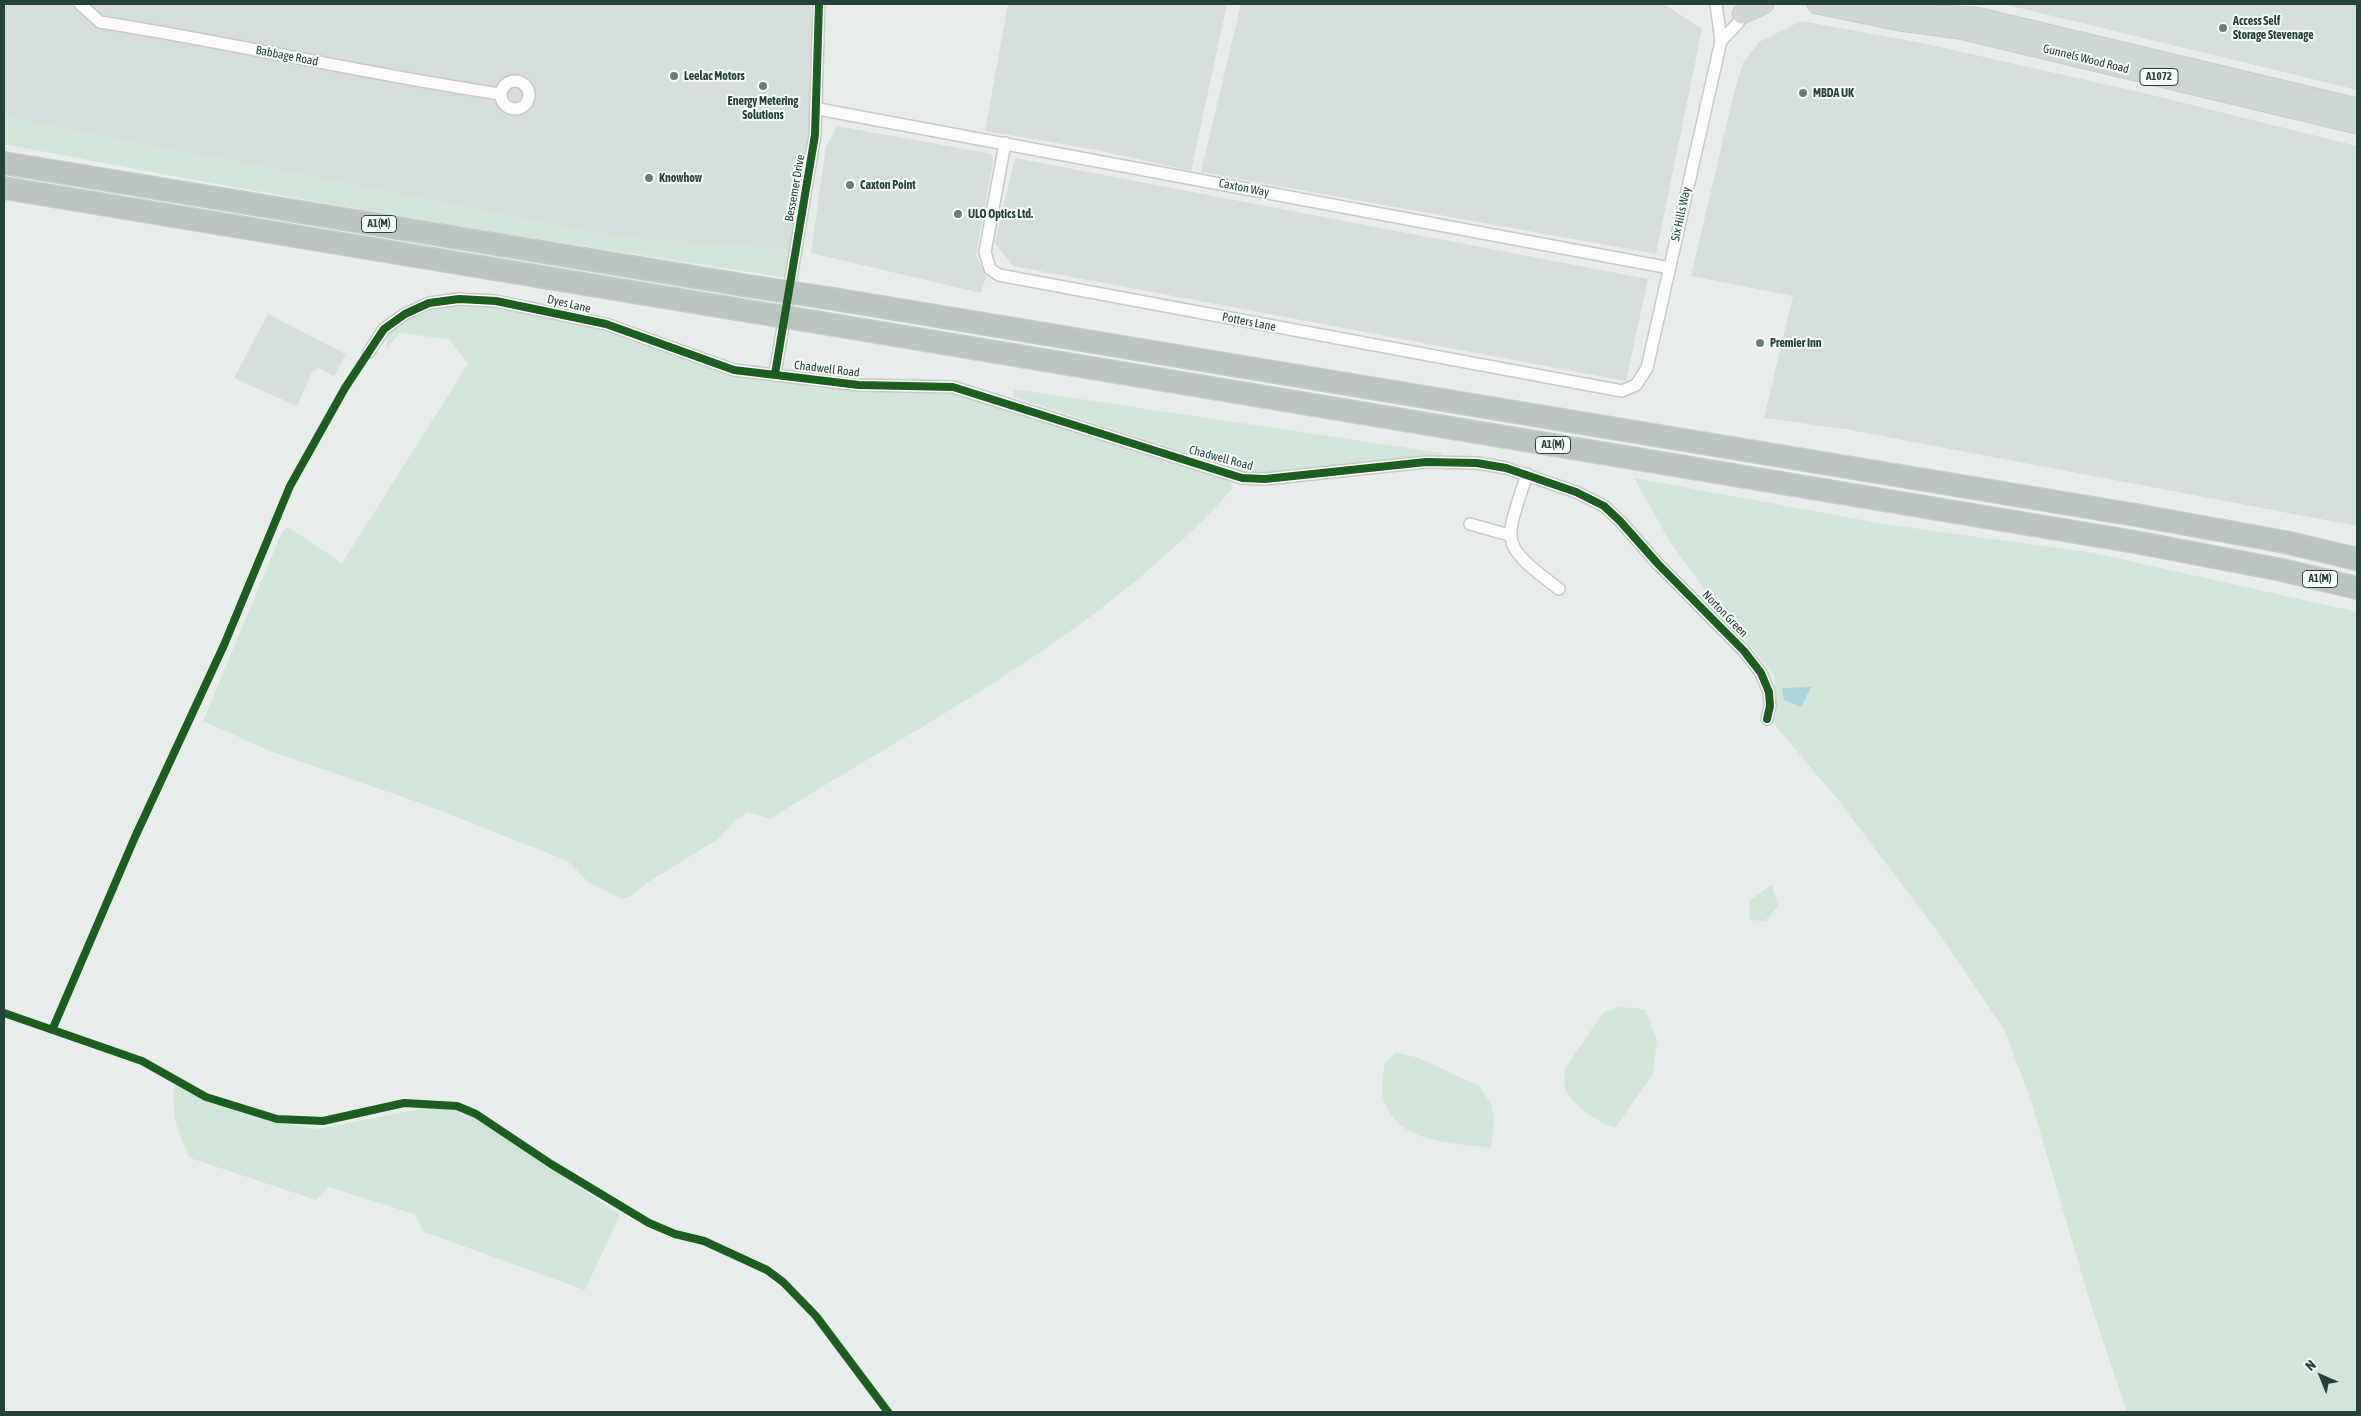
<!DOCTYPE html>
<html>
<head>
<meta charset="utf-8">
<style>
	body { margin:0 }
	#map { position:relative; width:2361px; height:1416px; overflow:hidden; background:#e8edeb; font-family:"Asap Condensed",sans-serif }
	canvas { display:block }
	.frame { position:absolute; inset:0; border:5px solid #24423a; pointer-events:none }
	.north { position:absolute; left:2296px; top:1351px; width:50px; height:50px; -webkit-text-stroke:4px #f7fbf9; paint-order:stroke; rotate:316deg; font-size:14px; font-weight:700; line-height:20px; text-align:center; color:#24423a }
	.north::after { content:''; display:block; margin:auto; width:18px; height:22px; background:#24423a; clip-path:polygon(50% 0,100% 100%,50% 72%,0 100%) }
</style>
</head>
<body>
<div id="map">
<canvas width="2361" height="1416"></canvas>
<div class="frame"></div>
<div class="north">N</div>
</div>
<script>
const context = document.querySelector('canvas').getContext('2d');
context.lineJoin = 'round';
function fillPath(path, color) {
  context.fillStyle = color;
  context.fill(path, 'evenodd');
}
function trace(path, color, width, dash) {
  context.strokeStyle = color;
  context.lineWidth = width;
  context.lineCap = dash ? 'butt' : 'round';
  context.setLineDash(dash || []);
  context.stroke(path);
}
function label(font, color, halo, rows, align = 'center') {
  context.font = font + ' "Asap Condensed",sans-serif';
  context.lineWidth = 4;
  context.setLineDash([]);
  context.textBaseline = 'middle';
  context.strokeStyle = halo;
  context.fillStyle = color;
  for (const [text, x, y, turn = 0] of rows) {
    context.save();
    context.translate(x, y);
    context.rotate((+turn || 0) * Math.PI / 180);
    context.textAlign = isNaN(turn) ? turn : align;
    if (halo) context.strokeText(text, 0, 0);
    context.fillText(text, 0, 0);
    context.restore();
  }
}
const built = new Path2D(`
	M4,4H811V113L790,251L617,237L4,117Z
	M1008,4H1227L1191,171L1092,149L985,131Z
	M1241,4H1664L1702,29L1656,254L1201,172Z
	M2003,4H2357V90L2300,76Z
	M1801,21L1922,43L2148,94L2357,146V526L1845,429L1764,418L1793,296L1691,276L1734,93L1743,63L1759,42Z
	M837,126L992,154L993,162L976,255L986,277L981,293L811,253L826,147Z
	M1015,158L1648,279L1626,381L1013,266L995,243Z
	M268,314L346,354L334,376L319,368L312,372L297,406L234,378Z`);
const green = new Path2D(`
	M4,117L617,237L790,251L787,278C525,238 264,195 4,144Z
	M468,303L544,311L752,375L816,388L951,394L986,401L1194,466L1231,483L1233,488C1211,514 1186,537 1160,560C1043,664 902,736 770,819L748,812L736,820L718,839L647,883L631,896L622,899L588,882L571,864L563,859L423,804L270,751L203,721L282,532L288,527L342,563L468,364L449,339L399,333L387,349C382,309 440,305 468,303Z
	M1013,389L1442,453L1440,459L1260,473L1247,472L1014,397Z
	M1634,478L1884,524L2094,553L2357,612V1412H2127L2090,1302L2031,1101L2005,1031L1942,938L1839,801L1774,724L1775,676L1709,596L1670,542Z
	M1772,885L1778,906L1765,921L1749,920L1750,900Z
	M1618,1007L1645,1009L1657,1040L1653,1074L1615,1128C1598,1122 1578,1109 1567,1093C1564,1088 1565,1077 1564,1070L1603,1013Z
	M1396,1052L1419,1058L1479,1086L1492,1105L1494,1124L1491,1148C1452,1142 1398,1145 1383,1098C1381,1089 1384,1074 1384,1064Z
	M174,1084L201,1097L278,1123L317,1129L426,1108L454,1109L478,1117L620,1215L585,1290L424,1232L414,1214L329,1187L316,1200L190,1158C176,1130 172,1114 174,1084Z`);
const water = new Path2D(`
	M1811,687L1801,707L1784,700L1782,688Z`);
const minor = new Path2D(`
	M80,4L100,22C234,43 366,74 500,94
	M1721,41L1738,23L1744,10
	M501 95a14 14 0 1 1 28 0a14 14 0 1 1-28 0Z
	M818,109L1670,268
	M1005,143L985,252L990,269L999,275L1622,391L1636,385L1647,368L1721,41L1716,4
	M369,352L384,329L405,314L429,303L459,299L496,301L606,324L734,370L859,385L953,387L1242,478L1265,479L1426,462L1477,463L1506,468L1576,492L1604,506L1620,521L1658,564L1744,651L1761,673L1769,692L1770,706L1767,719
	M775,374L815,135L819,4
	M1527,474C1505,544 1497,542 1559,589
	M1470,524L1509,535`);
const primary = new Path2D(`
	M1817,4L1900,21L1960,29L2357,124
	M1883,4L1934,15L1976,17L2357,108
	M1742,14L1764,4`);
const motorway = new Path2D(`
	M4,163L755,287
	M4,188L754,312
	M828,298L2136,515L2285,542L2357,559
	M822,323L2135,542L2282,570L2357,588`);
const motorwayBridge = new Path2D(`
	M755,287L828,298
	M754,312L822,323`);
const cycleway = new Path2D(`
	M775,374L815,135L819,4
	M4,1013L142,1061L206,1097L277,1119L323,1121L404,1103L457,1106L476,1114L551,1164L649,1223L675,1234L704,1241L767,1270L783,1282L816,1316L888,1412
	M53,1028L135,837L224,645L290,486L345,388L374,344L384,329L405,314L429,303L459,299L496,301L606,324L734,370L859,385L953,387L1242,478L1265,479L1426,462L1477,463L1506,468L1576,492L1604,506L1620,521L1658,564L1744,651L1761,673L1769,692L1770,706L1767,719`);
const markers = [
	[2223,28,5,"#697e78"],
	[674,76,5,"#697e78"],
	[763,86,5,"#697e78"],
	[1803,93,5,"#697e78"],
	[649,178,5,"#697e78"],
	[850,185,5,"#697e78"],
	[958,214,5,"#697e78"],
	[1760,343,5,"#697e78"]
];
const shields = [
	[2159,77,38],
	[379,224,35],
	[1553,445,35],
	[2320,579,35]
];
const shieldNames = [
	["A1072",2159,77],
	["A1(M)",379,224],
	["A1(M)",1553,445],
	["A1(M)",2320,579]
];
const poiNames = [
	["Access Self",2233,21],
	["Storage Stevenage",2233,35],
	["Leelac Motors",684,76],
	["MBDA UK",1813,93],
	["Energy Metering",763,101,"center"],
	["Solutions",763,115,"center"],
	["Knowhow",659,178],
	["Caxton Point",860,185],
	["ULO Optics Ltd.",968,214],
	["Premier Inn",1770,343]
];
const streetNames = [
	["Babbage Road",287,56,11],
	["Gunnels Wood Road",2086,59,14],
	["Bessemer Drive",795,188,-80],
	["Caxton Way",1244,188,11],
	["Six Hills Way",1681,214,-78],
	["Dyes Lane",569,304,13],
	["Potters Lane",1249,322,11],
	["Chadwell Road",827,369,7],
	["Chadwell Road",1221,458,15],
	["Norton Green",1725,614,46]
];
fillPath(built, '#d6dedb');
fillPath(green, '#d1e6d8');
fillPath(water, '#a9d4db');
trace(minor, '#c5cac8', 14);
trace(primary, '#c3ccc9', 21);
trace(motorway, '#c3ccc9', 24);
trace(minor, '#fcfcfc', 11);
trace(primary, '#cfd7d5', 19);
trace(motorway, '#bcc4c2', 21);
trace(motorwayBridge, '#c3ccc9', 24, []);
trace(motorwayBridge, '#bcc4c2', 21);
trace(cycleway, '#1b5e20', 8);
for (const [x, y, r, color] of markers) {
  const dot = new Path2D();
  dot.arc(x, y, r, 0, 2 * Math.PI);
  context.fillStyle = color;
  context.fill(dot);
  trace(dot, '#f7fbf9', 2);
}
for (const [x, y, w] of shields) {
  const box = new Path2D();
  box.roundRect(x - w / 2, y - 8.5, w, 17, 4);
  context.fillStyle = '#f7fbf9';
  context.fill(box);
  trace(box, '#24423a', 1);
}
label('bold 11px', '#24423a', null, shieldNames);
label('bold 12px', '#24423a', '#f7fbf9', poiNames, 'left');
label('12px', '#24423a', '#f7fbf9', streetNames);
</script>
</body>
</html>
